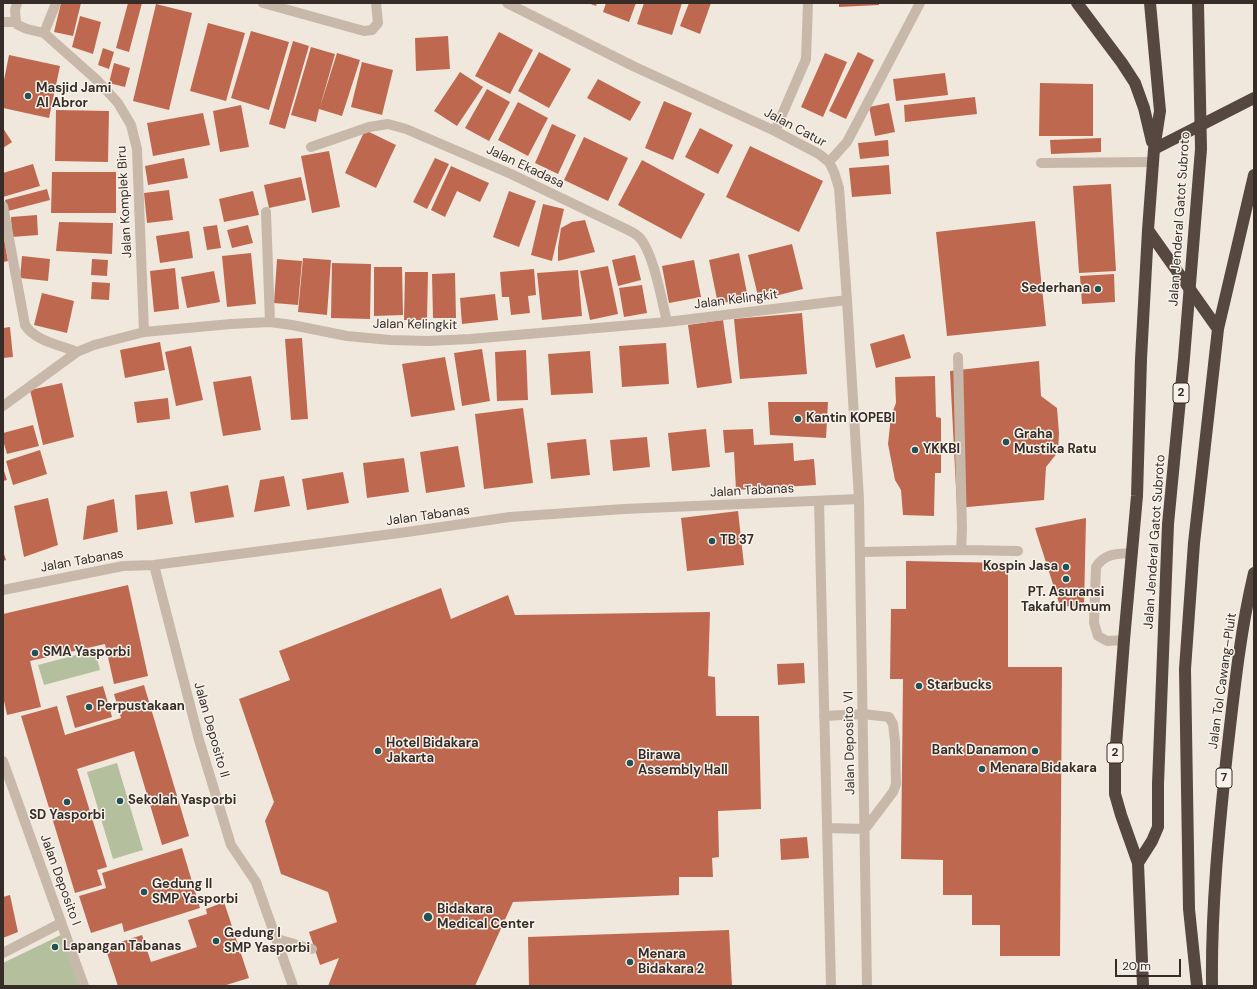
<!DOCTYPE html>
<html>
<head>
<meta charset="utf-8">
<style>
	body { margin:0 }
	#map { position:relative; width:1257px; height:989px; overflow:hidden; background:#f1e8dd; font-family:"DM Sans",sans-serif }
	canvas { display:block }
	.frame { position:absolute; inset:0; border:4px solid #362d29; pointer-events:none }
	.scale { position:absolute; left:1115px; top:959px; width:66px; height:18px; box-sizing:border-box; border:2px solid #362d29; border-top:0; padding-left:5px; font-size:12px; line-height:14px; white-space:nowrap; color:#362d29; -webkit-text-stroke:3px #f9f2ea; paint-order:stroke }
</style>
</head>
<body>
<div id="map">
<canvas width="1257" height="989"></canvas>
<div class="frame"></div>
<div class="scale">20 m</div>
</div>
<script>
const context = document.querySelector('canvas').getContext('2d');
context.lineJoin = 'round';
function fillPath(path, color) {
  context.fillStyle = color;
  context.fill(path, 'evenodd');
}
function trace(path, color, width, dash) {
  context.strokeStyle = color;
  context.lineWidth = width;
  context.lineCap = dash ? 'butt' : 'round';
  context.setLineDash(dash || []);
  context.stroke(path);
}
function label(font, color, halo, rows, align = 'center') {
  context.font = font + ' "DM Sans",sans-serif';
  context.lineWidth = 3;
  context.setLineDash([]);
  context.textBaseline = 'middle';
  context.strokeStyle = halo;
  context.fillStyle = color;
  for (const [text, x, y, turn = 0] of rows) {
    context.save();
    context.translate(x, y);
    context.rotate((+turn || 0) * Math.PI / 180);
    context.textAlign = isNaN(turn) ? turn : align;
    if (halo) context.strokeText(text, 0, 0);
    context.fillText(text, 0, 0);
    context.restore();
  }
}
const green = new Path2D(`
	M95,650L100,670L44,685L38,665Z
	M117,763L143,850L113,859L87,772Z
	M69,931L88,986H3V963Z`);
const building = new Path2D(`
	M61,3H81L73,36L54,32Z
	M128,3H142L129,52L116,48Z
	M588,3H597L596,6Z
	M606,3H636L629,22L603,12Z
	M644,3H682L672,35L637,24Z
	M689,3H711L700,34L680,26Z
	M839,3H879V5L839,7Z
	M156,4L192,13L169,110L133,101Z
	M80,16L101,22L93,54L72,47Z
	M208,23L245,33L226,101L190,91Z
	M251,31L289,42L269,110L231,98Z
	M499,32L533,50L510,94L475,76Z
	M448,36L450,69L416,71L415,38Z
	M293,41L309,46L285,129L269,124Z
	M311,47L335,54L320,107L337,53L360,60L342,116L319,109L316,122L291,115Z
	M103,48L114,52L109,69L98,65Z
	M539,52L571,69L549,108L518,91Z
	M858,52L874,60L846,119L829,111Z
	M825,53L847,62L823,117L801,107Z
	M9,55L60,66L49,118L3,108V85Z
	M362,62L393,70L382,115L351,107Z
	M114,63L130,68L125,87L109,83Z
	M460,72L483,87L457,126L434,111Z
	M945,73L948,95L896,101L893,79Z
	M598,79L641,102L630,121L587,98Z
	M1040,83L1093,84V136H1039Z
	M487,89L510,102L489,141L465,128Z
	M975,97L977,114L905,122L904,105Z
	M664,101L692,113L673,160L645,148Z
	M518,102L548,118L528,156L498,140Z
	M889,103L895,132L875,136L869,107Z
	M241,105L249,147L220,152L213,111Z
	M56,110L109,111L108,162L55,161Z
	M203,113L210,145L153,156L147,123Z
	M552,124L576,135L558,174L535,163Z
	M3,128L12,142L3,148Z
	M700,128L733,145L718,174L685,157Z
	M365,130L396,145L376,188L345,173Z
	M584,137L628,158L608,201L564,180Z
	M1101,138V152L1051,154L1050,140Z
	M888,140L889,156L860,159L858,143Z
	M750,146L823,181L799,232L726,197Z
	M329,151L340,207L312,213L301,156Z
	M184,158L188,178L148,185L145,166Z
	M435,158L449,164L427,209L413,202Z
	M642,160L705,194L681,239L618,205Z
	M33,164L40,186L3,197V173Z
	M889,165L891,194L852,197L849,168Z
	M451,166L489,183L480,202L457,191L445,217L431,210Z
	M52,172H116V213H51Z
	M301,177L306,200L269,208L264,185Z
	M1111,184L1116,271L1079,273L1073,186Z
	M47,189L50,200L8,211L5,200Z
	M169,190L173,220L147,223L144,193Z
	M253,191L259,215L224,222L219,199Z
	M509,191L536,201L519,247L493,237Z
	M543,204L564,209L552,261L531,255Z
	M37,215L38,235L12,237L11,217Z
	M585,220L595,252L558,261V248L561,228L572,222Z
	M1035,221L1046,326L947,336L936,232Z
	M59,222L113,223L112,254L56,251Z
	M217,225L221,248L207,250L203,227Z
	M248,225L253,243L232,248L227,230Z
	M189,231L193,258L160,263L156,236Z
	M4,238L8,261L3,262V239Z
	M792,244L803,289L759,300L748,255Z
	M251,253L256,304L227,307L222,256Z
	M739,253L748,298L718,304L709,260Z
	M635,255L641,280L618,286L612,260Z
	M22,256L50,259L48,281L20,278Z
	M303,258L331,260L327,315L298,312Z
	M92,259L108,260L107,276L91,275Z
	M277,259L302,261L298,305L274,303Z
	M694,260L701,297L669,303L662,266Z
	M332,263L371,264L370,319L331,318Z
	M608,266L618,314L590,320L580,271Z
	M374,267H402L403,315L374,316Z
	M175,268L179,309L154,312L150,271Z
	M534,269L536,295L528,296L530,313L511,315L509,297H502L500,272Z
	M578,270L582,316L542,320L537,273Z
	M214,271L220,302L187,308L181,277Z
	M405,272H428L427,320H404Z
	M455,273L456,318H433L432,274Z
	M1114,274L1115,302L1082,304L1080,276Z
	M92,282L110,283L109,300L91,299Z
	M642,285L647,313L624,317L619,288Z
	M42,293L74,301L67,333L34,325Z
	M495,294L498,320L462,324L460,298Z
	M802,313L807,374L740,379L734,319Z
	M723,320L732,383L697,388L688,325Z
	M10,327L13,357L3,358V328Z
	M904,334L911,358L876,368L870,344Z
	M302,338L308,419L291,420L285,339Z
	M160,342L165,370L125,378L120,350Z
	M666,343L669,384L622,387L619,346Z
	M191,346L203,400L176,406L165,352Z
	M482,349L490,401L462,406L454,353Z
	M526,350L528,400L497,401L495,352Z
	M590,351L593,393L551,395L548,354Z
	M445,357L455,410L411,417L402,364Z
	M1039,361L1041,396L1057,408L1059,433L1058,452L1046,467L1044,500L957,508L950,371Z
	M251,376L261,430L223,436L213,382Z
	M935,376L936,417L941,418V473H935L934,516L903,515L901,490L895,480L888,444L891,416L896,403L895,377Z
	M62,383L74,437L43,445L30,390Z
	M168,398L170,419L137,423L134,402Z
	M768,402H828L826,438L770,435Z
	M523,408L533,483L484,489L475,414Z
	M33,425L39,446L7,454L3,440V433Z
	M706,429L710,467L672,471L668,433Z
	M753,429L754,445L793,443L794,461L814,459L816,485L736,490L734,452L725,453L723,430Z
	M647,437L650,467L613,471L610,440Z
	M586,439L590,475L551,479L547,443Z
	M458,446L465,487L426,493L420,452Z
	M40,450L47,474L13,485L6,461Z
	M404,458L409,492L367,498L363,463Z
	M3,468L7,480L3,481Z
	M343,472L349,503L307,510L302,479Z
	M284,476L290,506L254,512L260,480Z
	M228,485L234,517L195,523L190,492Z
	M167,491L173,524L137,530L135,495Z
	M48,498L58,545L24,557L14,506Z
	M114,499L118,532L83,540L87,506Z
	M738,511L744,565L687,571L681,518Z
	M1086,518L1084,607L1060,606L1035,528Z
	M3,551L6,560L3,561Z
	M906,561L1008,563V667H1062L1060,956H1000V925H972V895H943V860L901,859L903,679H890L891,609H906Z
	M128,585L148,676L114,684L105,644L30,661L41,707L7,715L3,696V614Z
	M441,588L451,619L508,595L515,615L710,612L708,676L715,677L716,716H759L761,809L718,811L719,857L712,858L713,877H679V895L513,902L475,986H328L339,958L320,965L309,932L337,922L328,892L281,874L265,821L274,802L239,699L290,680L279,651Z
	M804,663L805,683L778,685L777,664Z
	M144,685L189,836L162,845L134,751L77,769L107,867L97,870L102,885L75,893L21,716L57,706L65,735L121,718L114,694Z
	M103,686L112,717L75,728L66,696Z
	M807,837L809,858L781,860L780,839Z
	M182,848L200,908L124,932L122,923L91,933L79,896L106,888L102,873Z
	M10,895L18,932L3,938V897Z
	M224,902L249,978L223,986H118L105,947L142,935L151,962L197,947L188,920L207,914L206,909Z
	M729,930L732,986H529L528,937Z`);
const minor = new Path2D(`
	M17,3L15,10L16,22L18,25L27,29L44,33L98,81L118,103L131,125L137,149L144,332
	M263,3L364,31L372,30L378,23L376,3
	M507,3L635,67L775,131L819,154L829,162L834,172L839,188L847,300L859,499L867,986
	M3,22H16
	M44,33L56,3
	M775,131L806,59L808,3
	M311,147L369,127L388,124L406,129L511,174L628,230C632,232 636,234 639,237C653,251 662,301 667,322
	M829,162L847,142L920,3
	M1041,163L1153,162
	M3,206L25,325C35,341 60,345 77,352
	M266,212L270,322
	M3,406L77,352L94,345L144,332L231,324L270,322L292,325L347,336L390,340L428,341L470,339L667,322L847,300
	M819,501L831,986
	M961,550L1018,551
	M861,552L961,550L962,529L958,357
	M154,565L199,740L231,845L256,882L293,986
	M3,590L123,566L154,565L407,532L510,517L624,509L859,499
	M1124,640L1107,641L1098,636L1094,623L1096,567C1105,553 1116,554 1132,553
	M824,716L863,714L889,717L893,724L895,741L896,784L893,792L865,829L827,828
	M3,761L84,986
	M277,939L312,949
	M3,953L61,923`);
const highway = new Path2D(`
	M1077,3L1122,63L1135,83L1144,108L1152,142
	M1154,149L1254,98
	M1148,230L1218,329
	M1138,863L1152,841L1158,827V784
	M1143,986L1138,863L1121,815L1115,794V759L1124,640L1137,496L1141,359L1148,230L1154,149L1160,111L1150,3
	M1197,986L1189,909L1185,669L1194,543L1218,329L1254,175
	M1212,986C1211,908 1219,830 1227,753C1234,692 1240,632 1254,573`);
const highwayBridge = new Path2D(`
	M1158,784L1168,524L1184,358L1201,149L1198,3`);
const markers = [
	[28,96,4,"#215255"],
	[1098,289,4,"#215255"],
	[798,419,4,"#215255"],
	[1006,442,4,"#215255"],
	[915,450,4,"#215255"],
	[712,541,4,"#215255"],
	[1066,567,4,"#215255"],
	[1066,579,4,"#215255"],
	[35,653,4,"#215255"],
	[919,686,4,"#215255"],
	[89,707,4,"#215255"],
	[378,751,4,"#215255"],
	[1035,751,4,"#215255"],
	[630,763,4,"#215255"],
	[982,769,4,"#215255"],
	[120,801,4,"#215255"],
	[67,802,4,"#215255"],
	[144,892,4,"#215255"],
	[428,917,5,"#215255"],
	[216,941,4,"#215255"],
	[55,947,4,"#215255"],
	[630,962,4,"#215255"]
];
const shields = [
	[1181,393,16],
	[1115,753,16],
	[1224,778,16]
];
const shieldNames = [
	["2",1181,393],
	["2",1115,753],
	["7",1224,778]
];
const poiNames = [
	["Masjid Jami",36,89],
	["Al Abror",36,104],
	["Sederhana",1090,289,"right"],
	["Kantin KOPEBI",806,419],
	["Graha",1014,435],
	["Mustika Ratu",1014,450],
	["YKKBI",923,450],
	["TB 37",720,541],
	["Kospin Jasa",1058,567,"right"],
	["PT. Asuransi",1066,593,"center"],
	["Takaful Umum",1066,608,"center"],
	["SMA Yasporbi",43,653],
	["Starbucks",927,686],
	["Perpustakaan",97,707],
	["Hotel Bidakara",386,744],
	["Jakarta",386,759],
	["Bank Danamon",1027,751,"right"],
	["Birawa",638,756],
	["Assembly Hall",638,771],
	["Menara Bidakara",990,769],
	["Sekolah Yasporbi",128,801],
	["SD Yasporbi",67,816,"center"],
	["Gedung II",152,885],
	["SMP Yasporbi",152,900],
	["Bidakara",437,910],
	["Medical Center",437,925],
	["Gedung I",224,934],
	["SMP Yasporbi",224,949],
	["Lapangan Tabanas",63,947],
	["Menara",638,955],
	["Bidakara 2",638,970]
];
const streetNames = [
	["Jalan Catur",795,128,28],
	["Jalan Ekadasa",525,167,25],
	["Jalan Komplek Biru",125,202,-93],
	["Jalan Jenderal Gatot Subroto",1180,219,-86],
	["Jalan Kelingkit",736,300,-7],
	["Jalan Kelingkit",415,325,1],
	["Jalan Tabanas",752,491,-3],
	["Jalan Tabanas",428,516,-8],
	["Jalan Jenderal Gatot Subroto",1155,542,-86],
	["Jalan Tabanas",82,561,-10],
	["Jalan Tol Cawang–Pluit",1223,681,-82],
	["Jalan Deposito II",211,730,74],
	["Jalan Deposito VI",850,743,-91],
	["Jalan Deposito I",60,880,70]
];
fillPath(green, '#b4bf9e');
fillPath(building, '#be694f');
trace(minor, '#c8b8aa', 10);
trace(highway, '#564741', 12);
trace(highwayBridge, '#564741', 12);
for (const [x, y, r, color] of markers) {
  const dot = new Path2D();
  dot.arc(x, y, r, 0, 2 * Math.PI);
  context.fillStyle = color;
  context.fill(dot);
  trace(dot, '#f9f2ea', 1.5);
}
for (const [x, y, w] of shields) {
  const box = new Path2D();
  box.roundRect(x - w / 2, y - 10, w, 20, 3);
  context.fillStyle = '#f9f2ea';
  context.fill(box);
  trace(box, '#362d29', 1);
}
label('bold 12px', '#362d29', null, shieldNames);
label('bold 13px', '#362d29', '#f9f2ea', poiNames, 'left');
label('13px', '#362d29', '#f9f2ea', streetNames);
</script>
</body>
</html>
